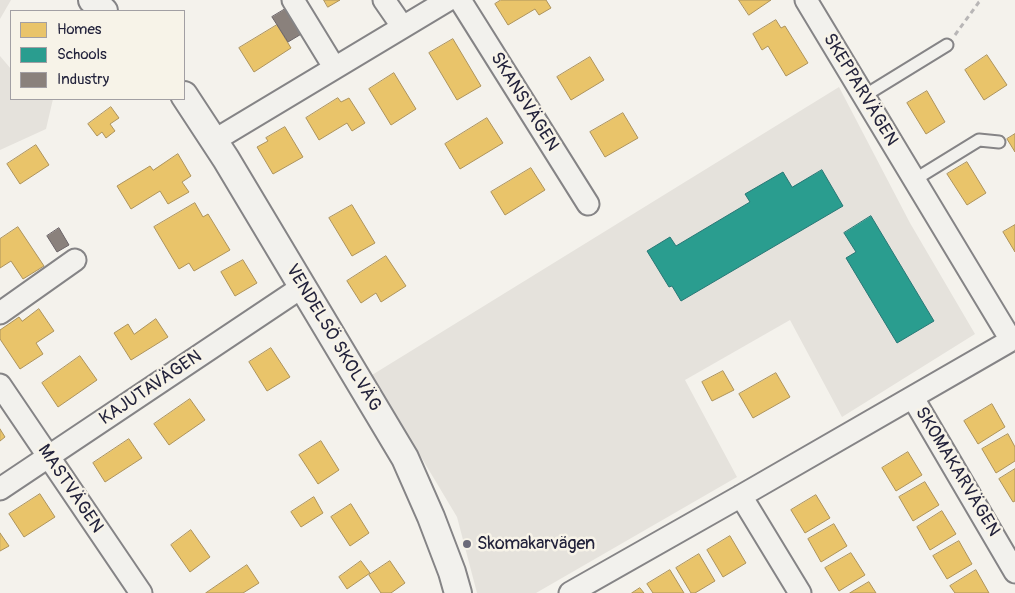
<!DOCTYPE html>
<html>
<head>
<meta charset="utf-8">
<style>
	body { margin:0 }
	#map { position:relative; width:1015px; height:593px; overflow:hidden; background:#f4f2ec; font-family:Pangolin,sans-serif }
	canvas { display:block }
	.legend { position:absolute; left:10px; top:10px; width:175px; height:90px; box-sizing:border-box; background:#f7f3e8; border:1px solid #a29fa3; margin:0; padding:6px 9px; list-style:none; font-size:15px; color:#22223b }
	.legend li { display:flex; align-items:center; gap:10px; height:25px }
	.legend b { width:25px; border:1px solid #a29fa3 }
</style>
</head>
<body>
<div id="map">
<canvas width="1015" height="593"></canvas>
<ul class="legend">
<li><b style="height:14px;background:#e9c46a"></b>Homes</li>
<li><b style="height:14px;background:#2a9d8f"></b>Schools</li>
<li><b style="height:14px;background:#8a817c"></b>Industry</li>
</ul>
</div>
<script>
const context = document.querySelector('canvas').getContext('2d');
context.lineJoin = 'round';
function fillPath(path, color) {
  context.fillStyle = color;
  context.fill(path, 'evenodd');
}
function trace(path, color, width, dash) {
  context.strokeStyle = color;
  context.lineWidth = width;
  context.lineCap = dash ? 'butt' : 'round';
  context.setLineDash(dash || []);
  context.stroke(path);
}
function label(font, color, halo, rows, align = 'center') {
  context.font = font + ' Pangolin,sans-serif';
  context.lineWidth = 5;
  context.setLineDash([]);
  context.textBaseline = 'middle';
  context.strokeStyle = halo;
  context.fillStyle = color;
  for (const [text, x, y, turn = 0] of rows) {
    context.save();
    context.translate(x, y);
    context.rotate((+turn || 0) * Math.PI / 180);
    context.textAlign = isNaN(turn) ? turn : align;
    if (halo) context.strokeText(text, 0, 0);
    context.fillText(text, 0, 0);
    context.restore();
  }
}
const built = new Path2D(`
	M0,0H11L0,19Z
	M0,56L11,69V99H53L46,129L0,150Z
	M839,87L910,223L975,334L842,417L790,320L685,380L737,477L536,593H477L457,517L372,375Z`);
const homes = new Path2D(`
	M324,0H340L328,7Z
	M501,0H546L551,8L539,15L535,9L508,25L495,4Z
	M739,0H771L749,15Z
	M776,20L781,28L785,26L808,63L786,76L768,46L762,50L753,34Z
	M277,25L291,48L254,72L239,48Z
	M453,39L481,86L457,100L429,53Z
	M987,55L1007,85L984,100L965,70Z
	M590,57L604,80L571,100L557,77Z
	M394,73L416,109L391,125L369,89Z
	M927,91L945,122L926,134L907,103Z
	M338,98L341,102L349,98L365,123L352,131L347,123L319,140L306,118Z
	M111,107L119,118L110,124L115,131L106,138L102,132L97,136L88,124Z
	M623,113L638,138L605,157L590,132Z
	M487,118L503,143L460,169L445,144Z
	M285,127L303,157L273,174L257,147L268,141L266,138Z
	M1015,134V152L1007,139Z
	M36,145L49,165L20,184L7,164Z
	M178,154L191,176L182,182L189,192L168,204L160,191L131,209L117,186L150,166L153,170Z
	M967,162L986,193L967,205L947,174Z
	M531,168L545,190L505,215L491,192Z
	M195,203L203,217L208,214L230,250L194,271L189,263L179,269L154,227Z
	M352,205L375,243L352,256L329,218Z
	M1015,225V252L1003,232Z
	M18,227L44,266L23,279L11,261L0,268V239Z
	M386,256L406,286L381,302L376,293L361,303L347,281Z
	M243,260L257,283L235,296L221,272Z
	M39,309L54,331L36,343L43,354L20,369L0,339V330L19,317L22,321Z
	M156,319L168,337L131,360L114,333L128,324L134,334Z
	M271,348L290,377L267,391L249,362Z
	M80,356L97,380L58,407L42,383Z
	M723,371L734,390L712,401L702,382Z
	M776,373L790,397L753,418L739,394Z
	M190,399L205,420L169,445L154,424Z
	M992,404L1005,427L978,444L964,421Z
	M0,429L5,437L0,441Z
	M1008,434L1015,447V461L996,473L982,449Z
	M129,439L142,458L105,482L93,463Z
	M321,441L339,470L318,484L299,455Z
	M908,452L922,475L896,491L882,468Z
	M1015,469V501L1013,502L999,479Z
	M925,482L939,505L913,521L899,497Z
	M40,494L55,517L24,537L9,514Z
	M816,495L830,518L805,533L791,510Z
	M314,497L323,513L301,527L291,512Z
	M351,504L369,533L350,546L331,517Z
	M942,511L956,534L930,550L917,527Z
	M834,524L847,546L821,562L808,539Z
	M191,530L210,557L190,572L171,545Z
	M0,533L9,546L0,551Z
	M730,536L746,563L723,577L707,550Z
	M959,541L972,564L947,579L933,556Z
	M851,553L865,575L839,591L825,568Z
	M699,554L715,581L695,593H691L676,568Z
	M361,561L370,573L347,589L339,577Z
	M390,561L405,583L391,593H381L369,575Z
	M247,565L259,583L243,593H206Z
	M670,570L684,593H653L647,584Z
	M976,570L989,593H955L950,586Z
	M869,582L876,593H850Z
	M640,588L644,593H632Z`);
const schools = new Path2D(`
	M822,170L843,206L681,301L672,286L669,287L647,251L670,237L676,246L750,202L745,194L783,172L792,187Z
	M871,216L934,321L897,343L846,258L856,252L844,233Z`);
const industry = new Path2D(`
	M287,8L303,33L288,42L272,17Z
	M59,228L69,245L57,252L47,236Z`);
const path = new Path2D(`
	M955,35L979,2L982,0`);
const service = new Path2D(`
	M864,96L947,45
	M914,180L979,140L999,142`);
const minor = new Path2D(`
	M293,0L334,67
	M384,0L402,26
	M460,0L588,204
	M806,0L1011,340
	M215,140L448,0
	M0,313L75,260
	M0,385L141,593
	M913,398L1015,572
	M0,489L302,287
	M741,496L800,593
	M570,593L741,496L1015,338`);
const tertiary = new Path2D(`
	M92,0L104,11
	M184,95L226,159L405,458L431,517L452,572L458,593`);
const markers = [
	[467,544,5,"#6c6b79"]
];
const streetNames = [
	["SKEPPARVÄGEN",860,90,59],
	["SKANSVÄGEN",524,102,58],
	["VENDELSÖ SKOLVÄG",333,338,59],
	["KAJUTAVÄGEN",151,388,-34],
	["SKOMAKARVÄGEN",957,472,59],
	["MASTVÄGEN",70,489,56]
];
const poiNames = [
	["Skomakarvägen",477,544]
];
fillPath(built, '#e5e2dc');
fillPath(homes, '#e9c46a');
trace(homes, '#ad935c', 1);
fillPath(schools, '#2a9d8f');
trace(schools, '#287876', 1);
fillPath(industry, '#8a817c');
trace(industry, '#6b6468', 1);
trace(service, '#858486', 15);
trace(minor, '#858486', 25);
trace(tertiary, '#858486', 30);
trace(path, '#b8b6b6', 3, [5, 4]);
trace(service, '#f2f1ed', 11);
trace(minor, '#f2f1ed', 21);
trace(tertiary, '#f2f1ed', 26);
for (const [x, y, r, color] of markers) {
  const dot = new Path2D();
  dot.arc(x, y, r, 0, 2 * Math.PI);
  context.fillStyle = color;
  context.fill(dot);
  trace(dot, '#f7f3e8', 2);
}
label('18px', '#22223b', '#f7f3e8', streetNames);
label('18px', '#22223b', '#f7f3e8', poiNames, 'left');
</script>
</body>
</html>
